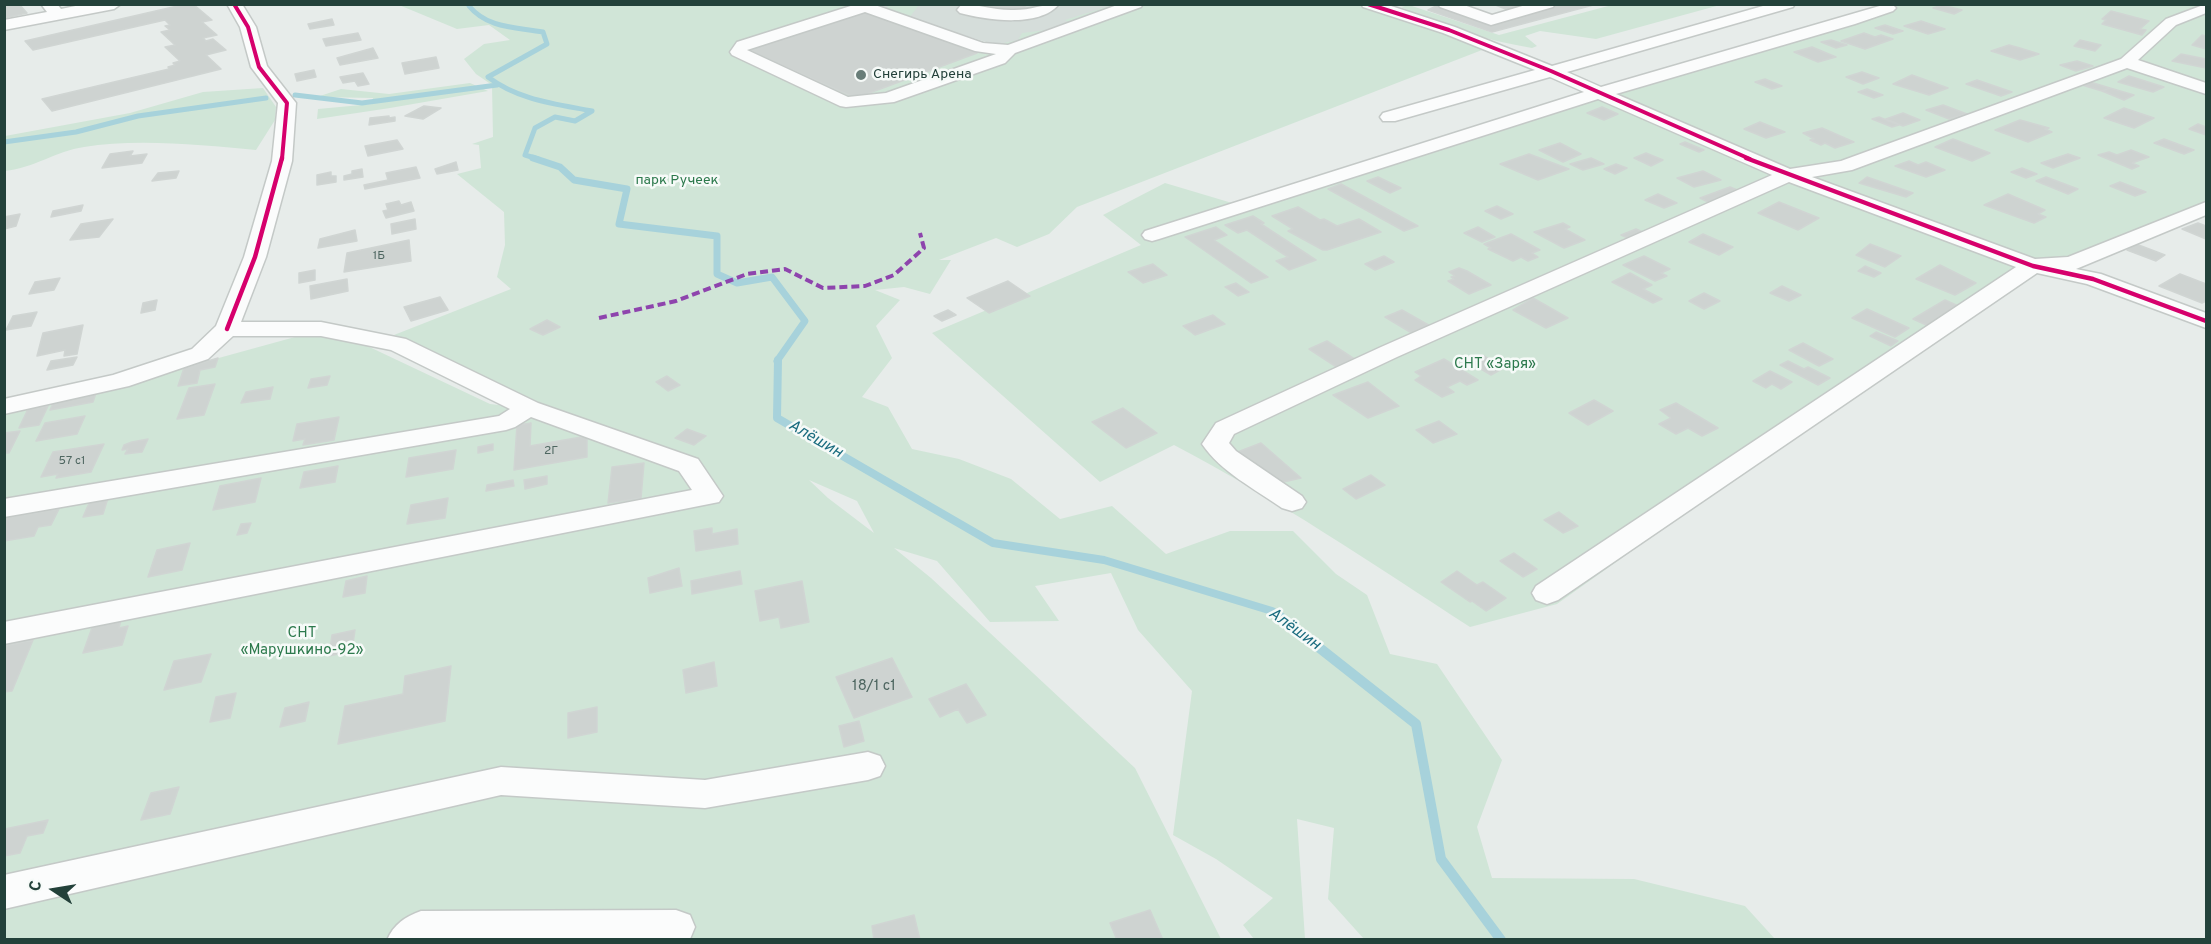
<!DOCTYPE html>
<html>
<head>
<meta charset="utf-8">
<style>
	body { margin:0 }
	#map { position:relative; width:2211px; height:944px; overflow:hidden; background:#e7ecea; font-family:Overpass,sans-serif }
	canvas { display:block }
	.frame { position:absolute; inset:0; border:6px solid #23413a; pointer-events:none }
	.north { position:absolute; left:24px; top:860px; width:60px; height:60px; -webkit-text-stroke:4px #f6faf8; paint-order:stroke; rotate:282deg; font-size:16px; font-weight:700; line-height:24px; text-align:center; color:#23413a }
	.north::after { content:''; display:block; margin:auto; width:21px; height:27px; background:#23413a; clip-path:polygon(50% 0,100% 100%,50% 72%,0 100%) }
</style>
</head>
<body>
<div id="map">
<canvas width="2211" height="944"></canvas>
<div class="frame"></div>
<div class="north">С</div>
</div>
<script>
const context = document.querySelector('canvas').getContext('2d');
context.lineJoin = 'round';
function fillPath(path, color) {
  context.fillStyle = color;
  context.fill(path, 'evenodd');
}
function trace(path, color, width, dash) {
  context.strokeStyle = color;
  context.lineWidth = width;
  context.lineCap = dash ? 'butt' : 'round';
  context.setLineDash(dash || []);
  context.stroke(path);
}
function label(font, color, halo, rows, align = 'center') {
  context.font = font + ' Overpass,sans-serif';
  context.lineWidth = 5;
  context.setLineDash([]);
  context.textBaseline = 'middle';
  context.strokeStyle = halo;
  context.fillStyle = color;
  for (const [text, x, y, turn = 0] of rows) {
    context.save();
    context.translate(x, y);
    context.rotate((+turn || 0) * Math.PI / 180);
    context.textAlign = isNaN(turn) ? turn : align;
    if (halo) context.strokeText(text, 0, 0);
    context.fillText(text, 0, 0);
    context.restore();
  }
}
const built = new Path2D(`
	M868,5H1114L1002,47Z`);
const green = new Path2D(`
	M868,4L885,10L889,5H887H919L909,18L994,45L1018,40L1022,33L1047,30L1068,22L1065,20L1113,5H1357L1421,24L1482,50L1077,207L1049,234L1017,247L996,238L939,260H951L930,294L904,287L875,290L900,300L876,326L892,358L862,397L888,407L912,449L959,459L1011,479L1060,519L1112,506L1166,554L1230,531H1293L1336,574L1367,595L1390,654L1437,664L1502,760L1477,827L1492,878L1634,879L1745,906L1775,939H1364L1328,899L1334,828L1297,819L1305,939H1254L1243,925L1273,898L1216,859L1173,835L1192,691L1138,630L1111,573L1035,586L1059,621L990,622L937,561L894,548L931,578L1135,768L1221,939H5L4,412L117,386L295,337L323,336L361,343L490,404L559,412L394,335L511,289L497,277L505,245L504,212L457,174L481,168L479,145L472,144L493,137L492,85L476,74L464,59L484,44L510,40L489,25L457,29L399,5ZM809,480L857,501L874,533L828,498Z
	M1409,5L1499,35L1612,5H1720L1596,39L1540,31L1525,36L1537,46L1532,48C1486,40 1443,28 1401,7Z
	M1894,5H2206V208L2072,263L2033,266L1557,604L1470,627C1373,564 1277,499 1174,445L1100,482L932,333L1141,245L1103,215L1165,183L1232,203Z
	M470,83L488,91L390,108L317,119L318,109L372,104L373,98L317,97L341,89L389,94Z
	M263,88L276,107L275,120L256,150C204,145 136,138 84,147C56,151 34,168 5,171V136L130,113L203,92Z`);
const streamFar3 = new Path2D(`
	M471,4L469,6C488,29 516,27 543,32L547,44L488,77C518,100 556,104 592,111L575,121L555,117L535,128L525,155L538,159
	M295,95L362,103L497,85
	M4,142L76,132L138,116L266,98`);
const streamFar2 = new Path2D(`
	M533,158L560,167L574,180L627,189L619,224L717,236V274L737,283L772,277L805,321L777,361`);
const streamFar1 = new Path2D(`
	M778,360L777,418L993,543L1104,560L1272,611L1281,618`);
const stream = new Path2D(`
	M1279,616L1416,724L1441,859L1501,940`);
const building = new Path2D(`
	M4,4H19L27,13L4,18Z
	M186,4H193L212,20L202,22L217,35L203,38L206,41L213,39L226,50L206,55L221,69L52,111L42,99L169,69L168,67L175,65L173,63L180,61L165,47L175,45L161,32L170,30L165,26L170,25L165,20L33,50L25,41Z
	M993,4H1027L1021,12L989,9Z
	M1493,4H1528L1508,10Z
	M1563,4H1597L1492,32L1428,10L1438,5L1492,23Z
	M1942,5L1962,10L1954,14L1933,8Z
	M865,10L977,53L856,98L745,49Z
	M2111,11L2149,21L2140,29L2146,30L2142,35L2102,24L2106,20L2102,19Z
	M332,19L334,25L310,29L308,24Z
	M1921,21L1945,29L1928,34L1904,26Z
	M1885,25L1903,31L1893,34L1875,28Z
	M358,33L361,40L326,46L323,39Z
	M1864,33L1875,37L1881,35L1893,39L1865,49L1841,41Z
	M2202,35L2206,36V49L2192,45Z
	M1831,40L1847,45L1836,48L1821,42Z
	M2080,40L2101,45L2095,51L2074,46Z
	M2009,45L2020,48L2039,54L2020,60L1991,51Z
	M1812,47L1836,57L1818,62L1794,52Z
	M373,48L378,58L340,65L337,58Z
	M2181,54L2206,59V68L2172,61Z
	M436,57L439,68L405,74L402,63Z
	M2077,61L2093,66L2076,71L2060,65Z
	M314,70L316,77L297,81L295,74Z
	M1862,72L1879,78L1863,84L1846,77Z
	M363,73L369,84L358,86L355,81L343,83L340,77Z
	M1912,75L1948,88L1929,95L1893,84Z
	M2129,76L2164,87L2153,92L2118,82Z
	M1765,79L1782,86L1772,89L1755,82Z
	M1977,80L2012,92L2001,96L1966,84Z
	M2090,82L2110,88L2102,91L2082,85Z
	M2110,88L2134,95L2124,100L2102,91Z
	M1867,89L1883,95L1874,98L1858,92Z
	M1943,105L1967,114L1949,119L1926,110Z
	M424,106L441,108L423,119L405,116Z
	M1602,107L1618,114L1604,120L1587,113Z
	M2124,108L2154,118L2134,128L2104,118Z
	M1903,113L1920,120L1903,126L1886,119Z
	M389,116V118L395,117V121L369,125L370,118Z
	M1879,117L1899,125L1892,127L1872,119Z
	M2020,120L2049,128L2045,129L2052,132L2028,142L1995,130Z
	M1760,122L1785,132L1766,138L1744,129Z
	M2198,124L2206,127V135L2189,129Z
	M1822,128L1854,142L1835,148L1825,143L1821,145L1810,140L1814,139L1803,133Z
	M1953,139L1990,153L1972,161L1935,147Z
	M2164,139L2194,150L2184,154L2154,143Z
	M397,140L403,149L368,156L365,146Z
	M1685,142L1704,150L1699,152L1680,144Z
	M1560,143L1581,154L1563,162L1539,150Z
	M2131,150L2149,157L2132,163L2139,166L2132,169L2098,155L2109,152L2117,155Z
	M133,151L130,156L147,154L142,163L102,168L110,154Z
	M1646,153L1663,160L1651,166L1634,158Z
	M1529,154L1569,169L1538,180L1500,164Z
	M2068,154L2080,158L2053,168L2041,163Z
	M1591,158L1604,164L1583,170L1570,164Z
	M1909,161L1918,165L1926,162L1945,170L1926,177L1895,166Z
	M456,162L458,170L437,174L435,169Z
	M1616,164L1627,168L1615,174L1604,169Z
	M416,167L420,178L365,189L364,185L388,180L386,173Z
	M2022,168L2037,174L2026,178L2011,172Z
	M362,169L363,177L344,180V176L352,174V171Z
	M179,171L176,178L152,181L158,173Z
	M1703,171L1721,180L1694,187L1677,178Z
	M331,172V176H336V182L317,185V175Z
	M1378,177L1401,188L1390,193L1367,181Z
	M1867,177L1913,193L1906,197L1859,183Z
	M2046,177L2078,189L2068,194L2036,181Z
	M2120,182L2146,192L2135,196L2110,186Z
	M1341,184L1418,226L1404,231L1328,189Z
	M1730,187L1740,191L1710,203L1700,198Z
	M1658,194L1677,203L1664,208L1645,200Z
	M2008,194L2045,210L2038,214L2046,217L2034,223L1984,205Z
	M399,201L401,205L411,202L414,211L386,218L383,211L388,210L386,204Z
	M1779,202L1819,218L1798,230L1758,213Z
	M83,205L81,211L51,217L53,211Z
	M1497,206L1513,214L1501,219L1485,211Z
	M1298,207L1320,220L1324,219L1337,226L1359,219L1381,232L1327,250H1323L1288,231L1293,229L1272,216Z
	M20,214L16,226L4,229V217Z
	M1253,216L1264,223L1261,224L1316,260L1289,270L1276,261L1288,257L1247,230L1238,233L1225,225Z
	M113,219L99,237L70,240L81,224Z
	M415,219L416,229L392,234L391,224Z
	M1563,223L1570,227L1565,229L1585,240L1564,248L1534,232Z
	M2198,223L2206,226V239L2182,229Z
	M1216,227L1227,235L1214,240L1268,277L1251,283L1185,237Z
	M1478,227L1495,237L1482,242L1464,233Z
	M1636,229L1645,233L1630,239L1621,235Z
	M355,230L357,241L318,248L320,239Z
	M1511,234L1540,250L1532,253L1538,257L1528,261L1521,257L1513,261L1488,249L1491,248L1484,244Z
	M1703,234L1733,247L1719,255L1689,242Z
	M409,240L411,261L344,272L347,253Z
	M1870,244L1901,256L1885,267L1856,255Z
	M2136,244L2165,255L2156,261L2127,250Z
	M1384,256L1394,262L1375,270L1365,264Z
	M1644,256L1670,269L1661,273L1667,276L1655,281L1623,265Z
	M1153,264L1167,275L1143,283L1128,272Z
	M1940,265L1976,283L1955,295L1916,279Z
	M1865,266L1881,273L1874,277L1858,271Z
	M1459,268L1467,271L1491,285L1469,294L1448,281L1454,279L1451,277L1455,276L1449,272Z
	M315,270V280L299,283V273Z
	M1630,273L1652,285L1643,289L1662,299L1653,303L1612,282Z
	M2180,274L2206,284V301L2202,303L2159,286Z
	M60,278L54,290L29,294L35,282Z
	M347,279L348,291L311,299L310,286Z
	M1008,281L1030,296L989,313L967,298Z
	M1236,283L1249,292L1238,296L1225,287Z
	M1782,286L1801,295L1789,301L1770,293Z
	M1704,293L1720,301L1704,309L1689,301Z
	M440,297L448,310L411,321L404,307Z
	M1533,298L1568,318L1546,328L1513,310Z
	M157,300L155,310L141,313L143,303Z
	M1945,300L1965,309L1933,328L1913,319Z
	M1867,309L1909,328L1895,337L1852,318Z
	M948,310L956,315L942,321L934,316Z
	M1402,310L1432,327L1415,335L1385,317Z
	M37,312L31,326L6,330L13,316Z
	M1213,315L1225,324L1195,335L1183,326Z
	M547,320L560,327L543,335L530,329Z
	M83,325L77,354L64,356L65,350L37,356L43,333Z
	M1876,332L1898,341L1891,346L1870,336Z
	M1327,341L1356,360L1338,368L1309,349Z
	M1803,343L1833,359L1819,366L1789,350Z
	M1484,356L1494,362L1497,360L1507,366L1491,375L1471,363Z
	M77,357L73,365L47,370L51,361Z
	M218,358L215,367L200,370L197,383L178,386L184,368Z
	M1444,359L1478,380L1467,385L1460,381L1447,387L1454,392L1442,397L1415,380L1421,376L1415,372Z
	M1788,361L1804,369L1808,367L1830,378L1818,385L1780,365Z
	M1770,371L1792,382L1781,389L1772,384L1766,388L1753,381Z
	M330,376L327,385L308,388L311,379Z
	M667,376L680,385L668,391L656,382Z
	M1368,382L1399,406L1368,418L1333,395Z
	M215,384L204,415L177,419L189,388Z
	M273,387L270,399L241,403L246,392Z
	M96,393L93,402L50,410L54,401Z
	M1594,400L1613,411L1588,425L1569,413Z
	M1676,403L1718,428L1702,436L1688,428L1676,434L1659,424L1671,418L1660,410Z
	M48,406L39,425L19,428L28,409Z
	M1123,408L1157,433L1126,448L1092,422Z
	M85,416L77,434L36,441L45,423Z
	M339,417L334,440L303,445L305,439L293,441L297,424Z
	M1439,421L1457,434L1433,443L1416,430Z
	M531,423L530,446L587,436V457L514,470L517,425Z
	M687,429L706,436L694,445L675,438Z
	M20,431L9,453H4V433Z
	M148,439L142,452L125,454L128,449L122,450L124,445L132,442Z
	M1261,443L1301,478L1279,483L1235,453Z
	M104,444L91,472L56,478L58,474L41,477L53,452Z
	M493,444V450L478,453V447Z
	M456,450L453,469L406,477L409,458Z
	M644,463L641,498L608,503L612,467Z
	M338,466L335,482L300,488L304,472Z
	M1371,475L1385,485L1356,499L1343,489Z
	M547,476V484L525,489L524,480Z
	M261,478L255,502L213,510L220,486Z
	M513,480L514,486L486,491L487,485Z
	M108,498L103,514L83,517L90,501Z
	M448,498L445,518L407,524L411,505Z
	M59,509L51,525L38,527L34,536L4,541V518Z
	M1559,512L1578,526L1563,533L1544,520Z
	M251,523L247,533L237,535L241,524Z
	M712,528V534L737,529L738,544L696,551L694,531Z
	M190,543L182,570L148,577L157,550Z
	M1514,553L1537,569L1523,577L1500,561Z
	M679,568L682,586L650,593L648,578Z
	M740,571L742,584L692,594L691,581Z
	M1457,571L1477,585L1483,582L1506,598L1486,611L1472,601L1470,602L1441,582Z
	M367,576L365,593L343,597L346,581Z
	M802,581L809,622L781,628L779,617L760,621L755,591Z
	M121,619L119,628L128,626L122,645L83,653L93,625Z
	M355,630L352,651L329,656L332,635Z
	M33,640L12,691L4,692V646Z
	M211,654L201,682L164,690L174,661Z
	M892,658L912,697L854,718L836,677Z
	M714,662L717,686L686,693L683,670Z
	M451,666L445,721L338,744L345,706L403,694L405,676Z
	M966,684L986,715L967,723L958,709L940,717L929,699Z
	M236,693L230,718L210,722L216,697Z
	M309,702L305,721L280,727L285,708Z
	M597,707V732L568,738V713Z
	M859,721L864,741L844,747L839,726Z
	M179,787L170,814L141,820L151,793Z
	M48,820L43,833L27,836L20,853L4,856L5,829Z
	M1150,910L1163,940H1117L1110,923Z
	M914,915L920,940H874L872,926Z`);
const minor = new Path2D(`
	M41,4H57L61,9L85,4H121L114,9L4,30V20L47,12Z
	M227,4H242L256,27L267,66L296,103L292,161L266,257L241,322H321L406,339L538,403L698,459L723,496L719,502L4,644V622L692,490L679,471L531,417L515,427L506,430L4,517V499L499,416L510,409L391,350L321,336H233L208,359L129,386L4,414V399L113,375L192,349L216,326L244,257L272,161L278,103L251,67L240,27Z
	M857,4H872L983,43L1008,45L1120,4H1143L1141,7L1015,53L1005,63L894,102L846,107L840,106L732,55L730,52L737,42ZM865,12L975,51L996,54L886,93L848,97L747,50Z
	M962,4C978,4 991,10 1011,10C1029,11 1042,4 1059,4C1040,28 986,20 960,13L957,10Z
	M1361,4H1385L1455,27L1552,66L1770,4H1795L1793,7L1567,72L1601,87L1883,5H1893L1896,8L1893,11L1855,24L1616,94L1790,169L1841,161L2121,59L2166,19L2206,4V13L2176,25L2138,60L2206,83V94L2127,68L1852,170L1812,177L2035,259L2068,257L2206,202V215L2076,269L2101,274L2206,313V328L2087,284L2037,273L1558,600L1547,604L1536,600L1532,593L1536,586L2016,267L1789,182L1397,357L1234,434L1229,443L1236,451L1302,496L1306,502L1302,508L1292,511L1282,508C1255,489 1221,472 1202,444L1216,423L1381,347L1772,175L1598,99L1159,239L1152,241L1145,239L1142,235L1145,231L1584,92L1550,77L1395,121H1383L1380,117L1383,113L1535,70L1443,33L1363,7Z
	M1438,4H1461L1492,15L1529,4H1555L1553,7L1491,25L1440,7Z
	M868,752L880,756L885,766L880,776L868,780L705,808L501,795L4,909V875L501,767L705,780Z
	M676,910L690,915L695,927L690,939L387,940C394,924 405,917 421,911Z`);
const quiet = new Path2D(`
	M599,318L676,301L747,274L785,269L823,288L865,286L894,275L924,248L920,233`);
const cyclewayFar1 = new Path2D(`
	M234,4L248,27L259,67L287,103L282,159
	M1368,4L1449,30L1551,71L1750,159`);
const cycleway = new Path2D(`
	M1746,158L2033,266L2093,279L2206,321
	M227,329L255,257L282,158`);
const markers = [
	[861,75,6,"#687d78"]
];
const numberNames = [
	["1Б",379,257],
	["2Г",551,452],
	["57 с1",72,462]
];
const farPoinames = [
	["Снегирь Арена",873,75]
];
const farParknames = [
	["парк Ручеек",677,181]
];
const parkNames = [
	["СНТ «Заря»",1495,365],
	["СНТ",302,634],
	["«Марушкино-92»",302,651]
];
const nearNumbernames = [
	["18/1 с1",874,687]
];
const waterNames = [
	["Алёшин",815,440,30],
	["Алёшин",1294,630,36]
];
fillPath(built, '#d5ddda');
fillPath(green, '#d0e5d7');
trace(streamFar3, '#a7d2db', 5);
trace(streamFar2, '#a7d2db', 7);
trace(streamFar1, '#a7d2db', 8);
trace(stream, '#a7d2db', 10);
fillPath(building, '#ced3d1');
trace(building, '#d0d5d3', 1.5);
trace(minor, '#c4c9c7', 3);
fillPath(minor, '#fbfcfc');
trace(quiet, '#8e44ad', 4, [8, 4]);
trace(cyclewayFar1, '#d6006c', 4);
trace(cycleway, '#d6006c', 4.5);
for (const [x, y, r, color] of markers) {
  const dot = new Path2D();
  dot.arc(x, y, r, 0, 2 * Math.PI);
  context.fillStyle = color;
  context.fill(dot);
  trace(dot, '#f6faf8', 2);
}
label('12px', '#4e6660', null, numberNames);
label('14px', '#23413a', '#f6faf8', farPoinames, 'left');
label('14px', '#2c794c', '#f6faf8', farParknames);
label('15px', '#2c794c', '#f6faf8', parkNames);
label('15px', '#4e6660', null, nearNumbernames);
label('italic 16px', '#1b6c7f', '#f6faf8', waterNames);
</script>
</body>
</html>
